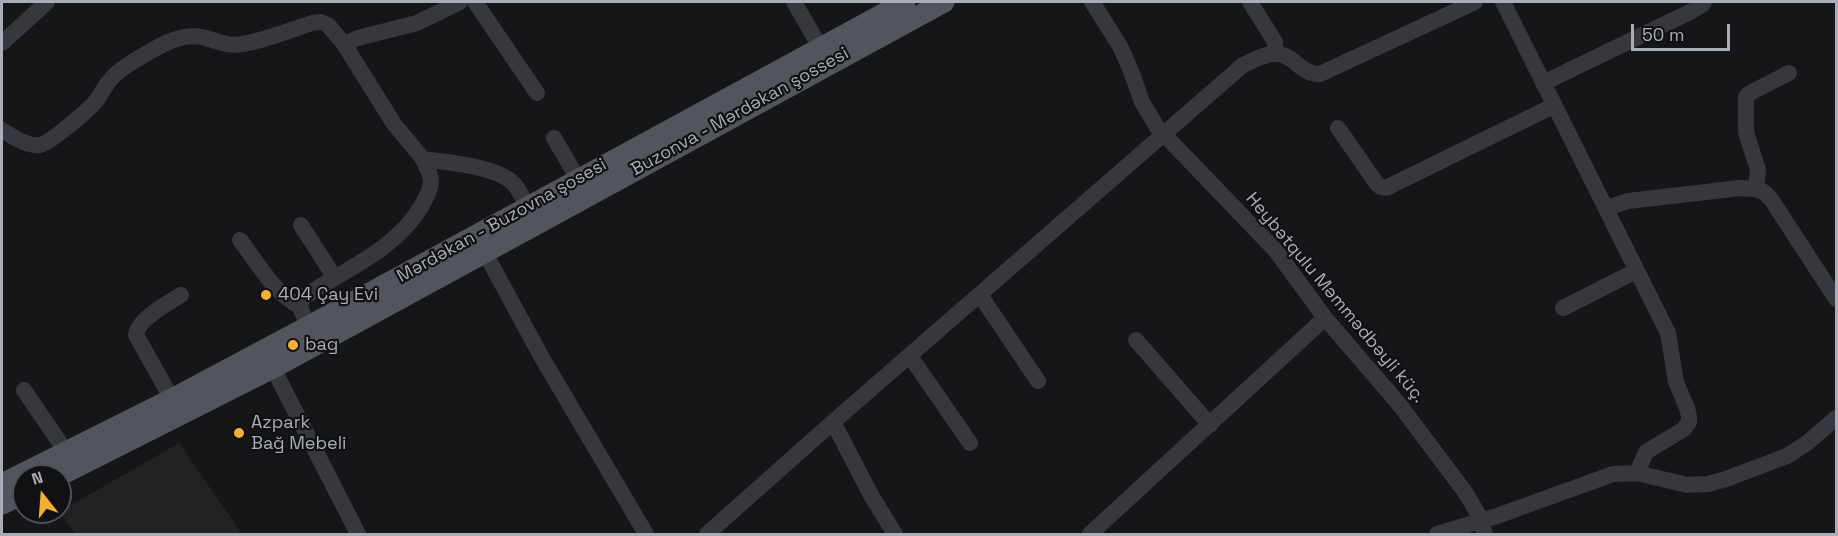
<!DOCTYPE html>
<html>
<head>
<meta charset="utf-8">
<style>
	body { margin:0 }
	#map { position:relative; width:1838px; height:536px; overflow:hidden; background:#161618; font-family:"Space Grotesk",sans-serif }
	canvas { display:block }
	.frame { position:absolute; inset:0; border:3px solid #a8adb8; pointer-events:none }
	.north { position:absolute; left:12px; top:464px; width:60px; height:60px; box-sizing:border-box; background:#111113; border:2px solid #4d4f55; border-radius:50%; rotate:343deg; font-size:16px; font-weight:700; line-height:24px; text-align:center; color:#a8adb8 }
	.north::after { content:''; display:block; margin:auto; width:21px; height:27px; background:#f2b134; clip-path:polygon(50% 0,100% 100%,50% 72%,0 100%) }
	.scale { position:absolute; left:1631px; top:24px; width:99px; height:27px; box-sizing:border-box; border:3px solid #a8adb8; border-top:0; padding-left:8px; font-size:18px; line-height:21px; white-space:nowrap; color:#a8adb8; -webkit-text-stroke:4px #111113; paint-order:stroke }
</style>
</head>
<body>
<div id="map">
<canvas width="1838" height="536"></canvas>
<div class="frame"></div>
<div class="north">N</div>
<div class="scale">50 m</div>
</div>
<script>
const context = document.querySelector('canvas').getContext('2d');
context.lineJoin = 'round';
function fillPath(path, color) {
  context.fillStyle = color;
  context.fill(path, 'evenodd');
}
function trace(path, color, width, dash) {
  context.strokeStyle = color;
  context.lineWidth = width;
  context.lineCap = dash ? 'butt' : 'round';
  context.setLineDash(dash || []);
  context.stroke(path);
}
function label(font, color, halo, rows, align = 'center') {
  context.font = font + ' "Space Grotesk",sans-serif';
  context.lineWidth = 4.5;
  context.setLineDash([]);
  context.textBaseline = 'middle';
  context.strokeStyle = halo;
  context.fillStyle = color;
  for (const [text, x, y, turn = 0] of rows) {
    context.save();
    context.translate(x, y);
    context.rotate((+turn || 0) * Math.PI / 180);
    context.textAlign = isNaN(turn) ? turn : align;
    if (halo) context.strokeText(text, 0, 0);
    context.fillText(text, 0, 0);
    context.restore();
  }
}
const built = new Path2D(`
	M179,443L242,534H75L59,512Z`);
const minor = new Path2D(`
	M475,2L537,93
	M794,2L820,47
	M1092,2L1120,46L1131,71L1142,102L1157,127L1276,251L1325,318L1399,404L1465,492L1477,512L1485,534
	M1250,2L1275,42L1276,54
	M1503,2L1668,333L1676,382L1687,408L1689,416V422L1684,429L1646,452L1637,473
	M2,43L47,2
	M344,44L358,38L417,23L460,2
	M1543,83L1692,11L1702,5L1704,2
	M1338,128L1377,184L1381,187L1386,188L1553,106
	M2,130C12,136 27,147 40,145C50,143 90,109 97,100C103,91 107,81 116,74C121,69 128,65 134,61C153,50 178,32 202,37C215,40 227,47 242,44C264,41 290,30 312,23L321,22L328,25L344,44L394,124L423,159C447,162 495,166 513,183C519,189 523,199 528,207
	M554,138L578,179
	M1756,189L1758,170L1746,132V97L1750,93L1789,73
	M1606,208L1628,201L1740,188L1756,189L1764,192L1771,199L1836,299
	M301,225L335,278
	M240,240C258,263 273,292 299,306
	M484,251L541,356L646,534
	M980,295L1038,381
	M1563,308L1636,271
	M309,326L299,306L304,297C345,269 394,251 421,207C425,199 431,190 431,181C431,174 426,166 423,159
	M1136,340L1210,425
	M910,356L970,443
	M273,368L358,534
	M24,390L66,452
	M172,399L136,335C137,320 168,303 181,295
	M833,422L872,497L895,534
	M707,534L833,422L1243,65C1253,61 1265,53 1276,54C1294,54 1301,75 1320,74L1475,2
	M1090,534L1325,318
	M1437,534L1497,516L1613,474L1637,473L1687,485L1708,484L1726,479L1787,456L1807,443L1836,418`);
const major = new Path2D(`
	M59,476L273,368L944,2
	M2,484L172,399L309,326L905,2
	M2,504L24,493`);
const markers = [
	[266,295,6,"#f2b134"],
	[293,345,6,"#f2b134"],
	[239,433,6,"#f2b134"]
];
const streetNames = [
	["Buzonva - Mərdəkan şossesi",740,112,-29],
	["Mərdəkan - Buzovna şosesi",502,221,-29],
	["Heybətqulu Məmmədbəyli küç.",1335,298,50]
];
const poiNames = [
	["404 Çay Evi",278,295],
	["bag",305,345],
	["Azpark",251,423],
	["Bağ Mebeli",251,444]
];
fillPath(built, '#222225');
trace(minor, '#37383d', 16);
trace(major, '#53555c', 21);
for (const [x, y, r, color] of markers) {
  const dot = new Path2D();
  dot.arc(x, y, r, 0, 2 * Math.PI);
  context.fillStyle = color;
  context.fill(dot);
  trace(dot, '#111113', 2);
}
label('18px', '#a8adb8', '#111113', streetNames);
label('18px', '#a8adb8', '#111113', poiNames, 'left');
</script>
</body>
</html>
